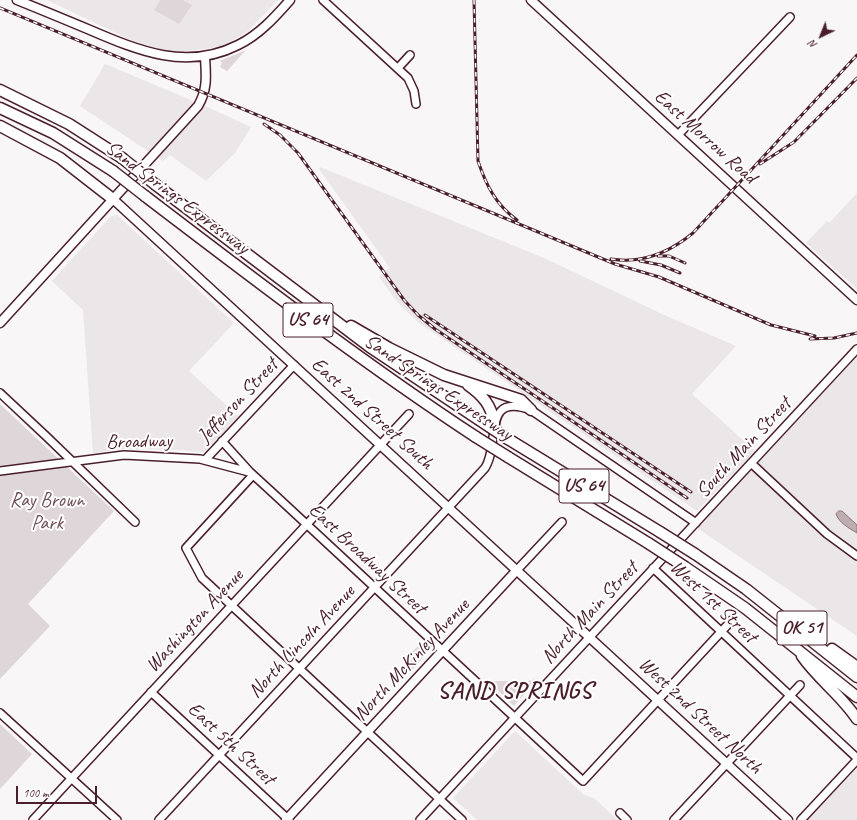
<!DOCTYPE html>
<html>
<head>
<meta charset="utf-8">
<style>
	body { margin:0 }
	#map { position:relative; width:857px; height:820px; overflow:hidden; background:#f8f6f7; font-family:Caveat,sans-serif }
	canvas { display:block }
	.north { position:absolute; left:801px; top:16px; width:40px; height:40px; -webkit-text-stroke:3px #fff; paint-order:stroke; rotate:223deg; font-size:11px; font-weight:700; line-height:16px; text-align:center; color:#4a1f2b }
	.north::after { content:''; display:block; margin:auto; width:14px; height:18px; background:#4a1f2b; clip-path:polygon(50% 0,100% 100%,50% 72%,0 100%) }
	.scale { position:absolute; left:16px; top:786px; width:81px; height:18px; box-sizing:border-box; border:2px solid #4a1f2b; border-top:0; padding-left:5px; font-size:12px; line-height:14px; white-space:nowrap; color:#4a1f2b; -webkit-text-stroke:3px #fff; paint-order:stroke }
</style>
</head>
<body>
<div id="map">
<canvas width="857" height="820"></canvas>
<div class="north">N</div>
<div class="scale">100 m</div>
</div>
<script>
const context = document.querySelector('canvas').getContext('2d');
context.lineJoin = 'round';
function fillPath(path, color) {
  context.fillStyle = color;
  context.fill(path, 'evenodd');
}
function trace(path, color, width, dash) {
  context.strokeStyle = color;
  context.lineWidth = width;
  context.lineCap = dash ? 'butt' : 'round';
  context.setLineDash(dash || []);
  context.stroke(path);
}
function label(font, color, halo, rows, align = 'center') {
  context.font = font + ' Caveat,sans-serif';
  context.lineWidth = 4;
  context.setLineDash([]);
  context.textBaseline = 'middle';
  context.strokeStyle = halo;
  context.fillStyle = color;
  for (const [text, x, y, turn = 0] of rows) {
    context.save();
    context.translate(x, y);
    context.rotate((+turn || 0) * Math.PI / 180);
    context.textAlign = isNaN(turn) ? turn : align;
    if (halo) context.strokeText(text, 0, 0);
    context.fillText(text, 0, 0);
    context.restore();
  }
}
const built = new Path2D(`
	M47,0H160L154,10L191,5L183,0H278L248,31L224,46L176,53L139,44Z
	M105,64L205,106L251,127L235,153L206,181L170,155L163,161L80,106Z
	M320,167L544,258L662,314L736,346L692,394L755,451L697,511L419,323L398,303L379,277L390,268L319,169Z
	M857,193V289L806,243L827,221L829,223Z
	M117,215L234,323L189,371L239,417L207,453L183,450L122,449L93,453L83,310L52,281L111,216Z
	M857,356V636L697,528Z
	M515,731L584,795L594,798L618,820H477L453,798Z
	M857,768V820H808L846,779Z`);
const green = new Path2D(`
	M160,0H183L192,5L179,24L154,10Z
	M246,50L227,71L220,67L222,63L220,61Z
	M0,404L114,511L28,604L50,626L0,679Z
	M420,644L428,652L412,670L403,661Z
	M538,678L514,706L488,681H529Z
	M0,724L32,754L0,789Z`);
const water = new Path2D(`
	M839,511H842L857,525V533C849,528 839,523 836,514Z`);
const minor = new Path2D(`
	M323,0L408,78L414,91L416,104
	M398,68L410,55
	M678,135L790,17
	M0,393L47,437L135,522
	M222,441L250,472L274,494L583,781L732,620
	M205,460L294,365
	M751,463L827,534L857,556
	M0,471L124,455L200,459L249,472
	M253,475L186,548L202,578L462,820
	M653,568L857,758
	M517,570L562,522
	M151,692L289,820
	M0,713L117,820
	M620,813L627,820
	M33,820L409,414
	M159,820L485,468C501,443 481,392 531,410L696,523
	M420,820L857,349
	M674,820L800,685
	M801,820L857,760`);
const major = new Path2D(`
	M17,0C42,10 66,20 90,30C139,51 187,71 238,45C259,35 275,17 290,0
	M531,0L857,300
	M114,200L788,820
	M0,323L198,106C208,89 206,75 205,57
	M286,820L517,570`);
const highway = new Path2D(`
	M0,90L69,124L122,158
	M0,108L53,133L113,171
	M0,126L60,158L114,200
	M156,185L370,347L478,419
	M145,196C254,279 362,362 476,437
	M351,326L389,348L444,375L521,400L531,410
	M468,385C482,395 492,405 494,424
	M508,439L660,532
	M508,457L648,543
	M695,554L746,589L857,677
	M685,567L745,608L857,697
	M832,649L857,667
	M802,656C818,679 842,696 857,719`);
const rail = new Path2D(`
	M474,0L478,161C486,185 496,205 517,220
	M0,8L615,264L659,277L771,325L815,336
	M264,124L280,135L298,153L404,300L418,315L435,329L687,498
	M760,164L794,142L857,78
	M658,256H669L685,263
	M611,259C642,264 670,252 693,233L857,55
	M640,261L661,265L680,273
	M425,315L691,492
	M810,339L834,338L857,333`);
const highwayBridge = new Path2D(`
	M122,158L156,185
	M113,171L145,196
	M478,419L508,439
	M476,437L508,457
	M660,532L695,554
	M648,543L685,567`);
const shields = [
	[308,320,50],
	[584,486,50],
	[802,628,50]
];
const shieldNames = [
	["US 64",308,320],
	["US 64",584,486],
	["OK 51",802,628]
];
const streetNames = [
	["East Morrow Road",705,137,42],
	["Sand Springs Expressway",177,198,37],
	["Sand Springs Expressway",438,388,34],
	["Jefferson Street",238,401,-47],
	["East 2nd Street South",372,414,42],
	["Broadway",139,442,-1],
	["South Main Street",744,448,-47],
	["East Broadway Street",367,559,43],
	["West 1st Street",713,602,43],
	["North Main Street",590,613,-47],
	["Washington Avenue",195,621,-47],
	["North Lincoln Avenue",302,642,-47],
	["North McKinley Avenue",412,660,-47],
	["West 2nd Street North",700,716,43],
	["East 5th Street",231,744,43]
];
const parkNames = [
	["Ray Brown",47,501],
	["Park",47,524]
];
const districtNames = [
	["SAND SPRINGS",515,692]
];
fillPath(built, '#ebe6e8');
fillPath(green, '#ded6d9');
fillPath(water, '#bdadb0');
trace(water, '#8f747b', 1);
trace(minor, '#4a1f2b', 10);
trace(major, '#4a1f2b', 11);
trace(highway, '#4a1f2b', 13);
trace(minor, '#fff', 7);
trace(major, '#fff', 8);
trace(highway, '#fff', 10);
trace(rail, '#4a1f2b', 3);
trace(rail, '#fff', 1.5, [4.5]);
trace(highwayBridge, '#4a1f2b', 13, []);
trace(highwayBridge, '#fff', 10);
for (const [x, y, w] of shields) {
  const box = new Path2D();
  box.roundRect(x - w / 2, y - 17, w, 34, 3);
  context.fillStyle = '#fff';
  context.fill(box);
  trace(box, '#4a1f2b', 1);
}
label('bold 19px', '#4a1f2b', null, shieldNames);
label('20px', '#4a1f2b', '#fff', streetNames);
label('20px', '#6f4d56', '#fff', parkNames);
context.letterSpacing = '1px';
label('bold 24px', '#4a1f2b', '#fff', districtNames);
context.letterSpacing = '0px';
</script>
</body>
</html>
